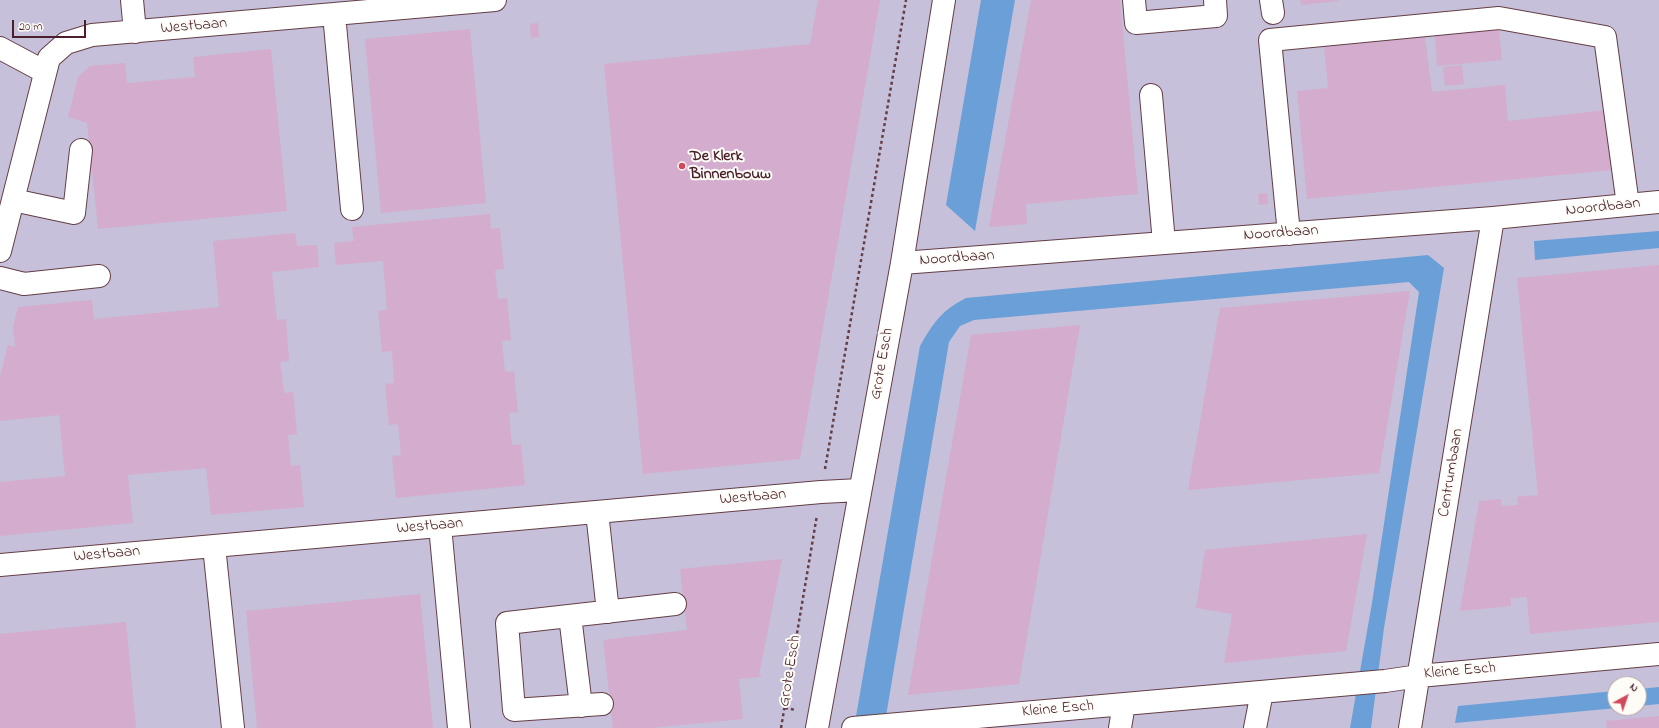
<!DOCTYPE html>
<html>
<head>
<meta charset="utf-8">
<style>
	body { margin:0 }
	#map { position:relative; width:1659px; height:728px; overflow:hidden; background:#f5ebd7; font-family:"Indie Flower",sans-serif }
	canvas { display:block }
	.north { position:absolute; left:1607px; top:676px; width:40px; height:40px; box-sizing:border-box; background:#fdfcf7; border:1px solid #b5a4a5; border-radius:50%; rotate:40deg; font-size:11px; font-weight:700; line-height:16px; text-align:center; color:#4a1f2b }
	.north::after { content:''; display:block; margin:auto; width:14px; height:18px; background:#d1495b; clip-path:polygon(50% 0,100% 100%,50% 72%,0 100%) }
	.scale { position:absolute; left:12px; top:20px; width:74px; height:18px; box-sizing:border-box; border:2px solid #4a1f2b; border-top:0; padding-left:5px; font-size:12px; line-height:14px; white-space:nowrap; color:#4a1f2b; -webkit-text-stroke:3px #fdfcf7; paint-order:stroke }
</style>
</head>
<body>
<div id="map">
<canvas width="1659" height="728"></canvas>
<div class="north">N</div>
<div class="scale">20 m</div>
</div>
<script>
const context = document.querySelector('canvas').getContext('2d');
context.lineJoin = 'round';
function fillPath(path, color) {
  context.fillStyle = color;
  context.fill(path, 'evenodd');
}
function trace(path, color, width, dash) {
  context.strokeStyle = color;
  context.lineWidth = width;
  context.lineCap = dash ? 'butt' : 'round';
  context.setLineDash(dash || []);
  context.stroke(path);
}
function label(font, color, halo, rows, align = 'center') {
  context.font = font + ' "Indie Flower",sans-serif';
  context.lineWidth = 4;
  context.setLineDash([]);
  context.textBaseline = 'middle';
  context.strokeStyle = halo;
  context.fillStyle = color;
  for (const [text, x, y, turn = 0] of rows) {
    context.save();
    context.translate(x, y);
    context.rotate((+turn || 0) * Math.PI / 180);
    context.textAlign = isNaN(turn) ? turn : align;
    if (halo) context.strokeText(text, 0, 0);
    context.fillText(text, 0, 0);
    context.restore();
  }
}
const industrial = new Path2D(`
	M0,0H1659V728H0ZM1615,684H1639V708H1615Z`);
const water = new Path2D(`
	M981,0H1015L975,231L946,205Z
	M1659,231V248L1535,260L1534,241Z
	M1428,255L1444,268L1384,628L1371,728H1350L1372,603L1419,292L1409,282L974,320L960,326L949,342L884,728H854L920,346C934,322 941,311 966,298Z
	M1659,687V704L1639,706V689Z
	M1615,691V708H1617L1455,723L1458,706Z`);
const building = new Path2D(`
	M818,0H880L800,459L643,474L604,64L810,44Z
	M1031,0H1120L1138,194L1026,204L1027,224L989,227Z
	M1300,0H1338V1L1301,5Z
	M538,23L539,37L531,38L530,24Z
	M470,29L486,203L381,213L365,39Z
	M1499,30L1502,60L1437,66L1435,36Z
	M1425,37L1432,92L1505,85L1508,121L1607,110L1613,170L1307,199L1297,91L1328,88L1324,47Z
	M271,49L287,211L98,229L87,123L68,117L78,77L90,66L125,63L127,83L195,77L193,57Z
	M1462,65L1464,84L1445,86L1443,67Z
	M1267,193L1268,204L1259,205L1258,194Z
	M490,214L491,229L500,228L504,269L495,270L498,299L507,298L511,340L502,341L505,372L514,371L518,412L509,413L512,445L521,444L525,485L396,498L392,456L401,455L398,424L389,425L385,384L394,383L392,351L382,352L378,311L387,310L383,261L336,265L334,243L354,241L352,227Z
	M295,233L297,246L317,245L319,267L272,272L277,320L286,319L289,361L280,362L284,393L293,392L297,434L288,435L291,466L300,465L304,507L211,515L206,468L128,475L133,523L0,536V482L65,476L59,415L0,421V377L8,345L15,347L13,327L18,307L92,300L94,319L219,307L213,241Z
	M1659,265V622L1530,634L1527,597L1511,598V606L1460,611L1479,501L1501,499V506L1518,505L1517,497L1538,495L1517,278Z
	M1410,291L1379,473L1188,490L1220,308Z
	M1080,325L1019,684L908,695L971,335Z
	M1367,534L1346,651L1224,663L1232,614L1196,608L1205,550Z
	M782,559L759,675H761V677L739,679L743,719L650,728H613L603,640L687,630L680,569Z
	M420,594L433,728H257L246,611Z
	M126,622L136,728H0V634Z
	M1659,716V728H1607L1606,721Z`);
const path = new Path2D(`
	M825,469L906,0
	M785,708L796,710
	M781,728L817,515`);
const minor = new Path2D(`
	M132,0L135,32
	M1134,0L1136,23L1216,16L1215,0
	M1271,0L1273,13
	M334,14L352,209
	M0,48L45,72
	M1151,95L1164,243
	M13,200L74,213L81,150
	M1289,234L1270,40L1499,18L1605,37L1628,205
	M0,251L49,58L66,43L92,35L495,0
	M902,263L1493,218L1659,202
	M0,278L24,284L99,276
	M597,512L608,612
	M440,526L459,728
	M214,546L233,728
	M0,565L821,492L860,490
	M570,616L581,706
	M602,704L514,710L507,623L675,604
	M817,728L902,263L944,0
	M853,728L1385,681L1419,676L1659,654
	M1120,728L1124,704
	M1255,728L1262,692
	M1410,728L1493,218`);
const markers = [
	[682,166,4,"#d1495b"]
];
const streetNames = [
	["Westbaan",194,27,-5],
	["Noordbaan",1603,208,-6],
	["Noordbaan",1281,234,-4],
	["Noordbaan",957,259,-4],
	["Grote Esch",883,364,-80],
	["Centrumbaan",1452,473,-81],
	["Westbaan",753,498,-5],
	["Westbaan",430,527,-5],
	["Westbaan",107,555,-5],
	["Grote Esch",791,671,-81],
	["Kleine Esch",1460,672,-5],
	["Kleine Esch",1058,710,-5]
];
const poiNames = [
	["De Klerk",690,157],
	["Binnenbouw",690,175]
];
fillPath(industrial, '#c6c0da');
fillPath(water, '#6aa0d7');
fillPath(building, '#d3acce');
trace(minor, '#643e45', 24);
trace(path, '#643e45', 2.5, [3, 3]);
trace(minor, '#fff', 22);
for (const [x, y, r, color] of markers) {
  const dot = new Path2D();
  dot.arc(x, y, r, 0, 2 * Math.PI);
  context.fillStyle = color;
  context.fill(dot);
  trace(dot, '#fdfcf7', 1.5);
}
label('16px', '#4a1f2b', '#fdfcf7', streetNames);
label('bold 16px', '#4a1f2b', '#fdfcf7', poiNames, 'left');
</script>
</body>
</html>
